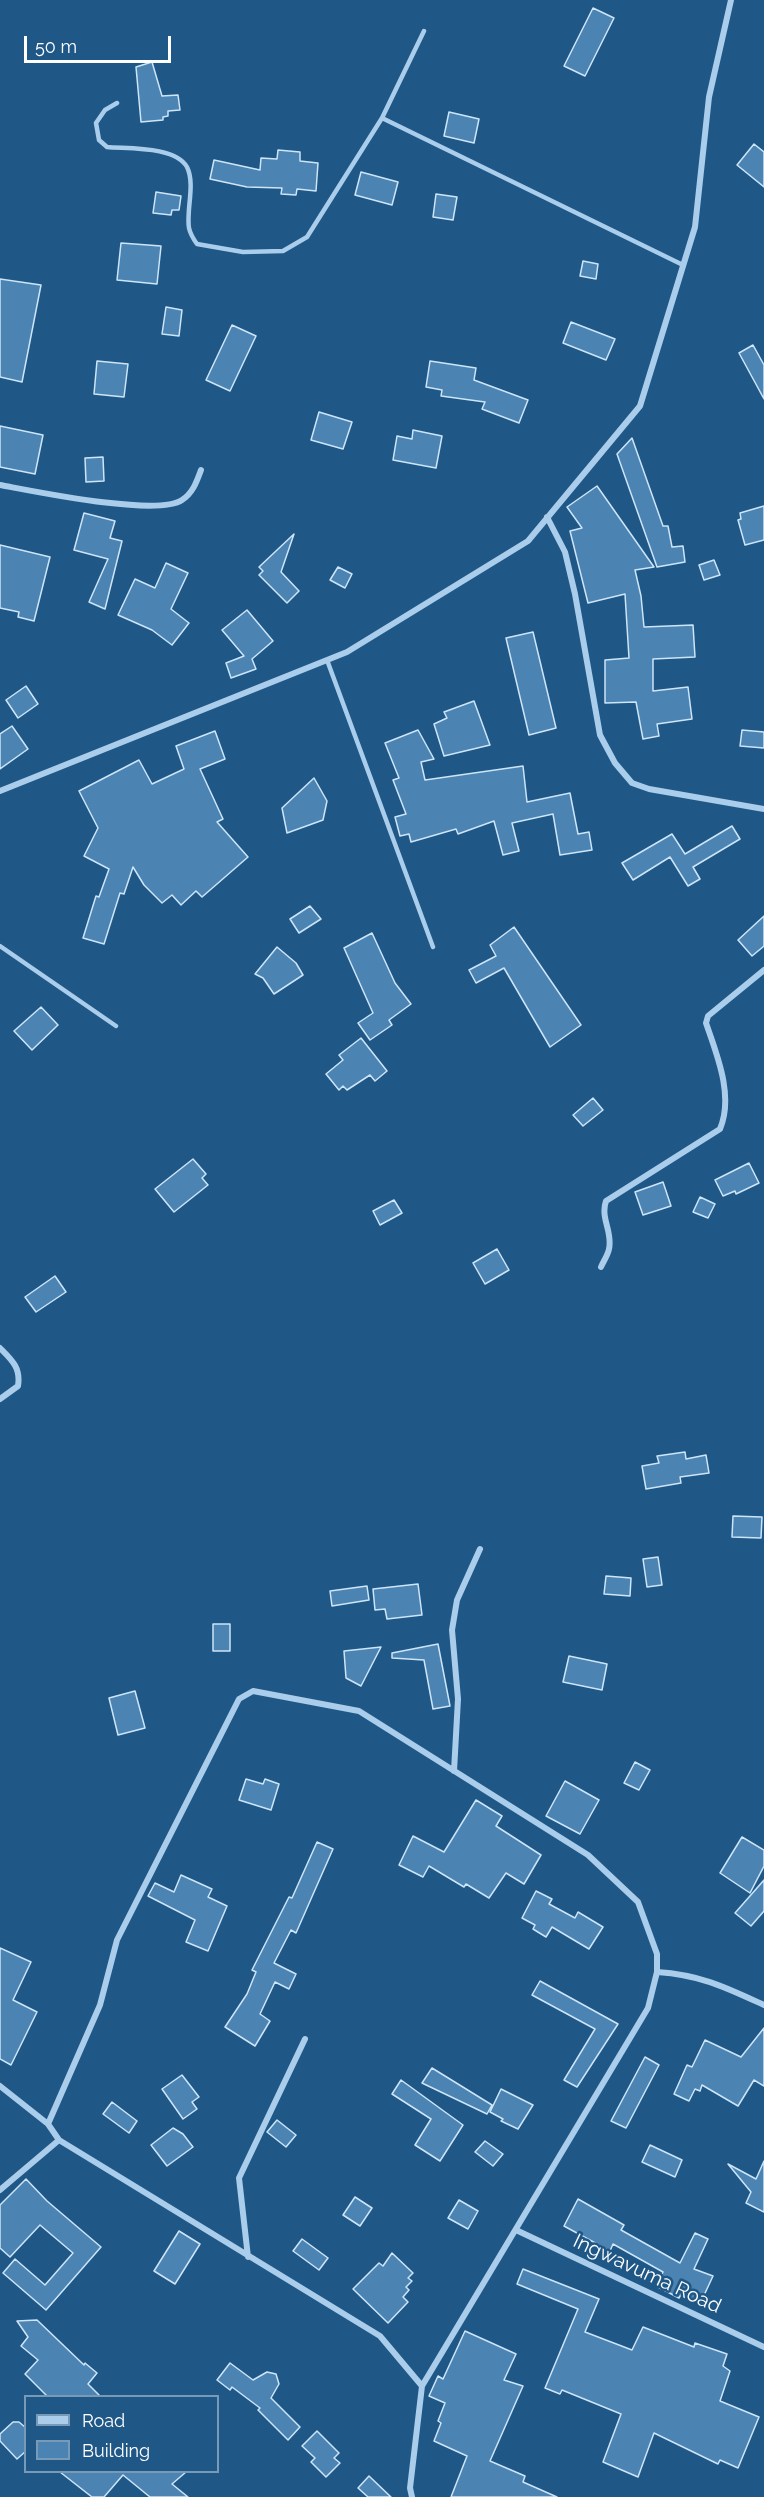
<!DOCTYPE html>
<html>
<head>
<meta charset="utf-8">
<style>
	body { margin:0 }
	#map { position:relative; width:764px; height:2497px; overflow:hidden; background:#1f5787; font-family:Raleway,sans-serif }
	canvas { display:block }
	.legend { position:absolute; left:24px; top:2395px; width:195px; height:78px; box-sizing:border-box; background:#1f5787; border:2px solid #799ab7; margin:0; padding:8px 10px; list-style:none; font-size:18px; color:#fff }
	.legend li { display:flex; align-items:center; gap:12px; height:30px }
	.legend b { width:30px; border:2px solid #799ab7 }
	.scale { position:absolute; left:24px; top:36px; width:147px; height:27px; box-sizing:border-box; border:3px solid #fff; border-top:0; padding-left:8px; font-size:18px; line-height:21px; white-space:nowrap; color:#fff; -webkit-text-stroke:4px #1f5787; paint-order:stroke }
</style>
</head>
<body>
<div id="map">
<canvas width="764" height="2497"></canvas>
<ul class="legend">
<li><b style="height:8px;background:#a9cdeb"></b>Road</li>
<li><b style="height:16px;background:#4b83b2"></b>Building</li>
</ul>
<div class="scale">50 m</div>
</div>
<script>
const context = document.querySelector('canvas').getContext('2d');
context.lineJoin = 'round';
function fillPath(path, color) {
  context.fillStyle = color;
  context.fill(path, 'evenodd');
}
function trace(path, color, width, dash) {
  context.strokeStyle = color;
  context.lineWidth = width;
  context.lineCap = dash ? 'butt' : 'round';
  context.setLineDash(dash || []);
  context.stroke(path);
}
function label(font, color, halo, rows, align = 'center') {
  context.font = font + ' Raleway,sans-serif';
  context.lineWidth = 5;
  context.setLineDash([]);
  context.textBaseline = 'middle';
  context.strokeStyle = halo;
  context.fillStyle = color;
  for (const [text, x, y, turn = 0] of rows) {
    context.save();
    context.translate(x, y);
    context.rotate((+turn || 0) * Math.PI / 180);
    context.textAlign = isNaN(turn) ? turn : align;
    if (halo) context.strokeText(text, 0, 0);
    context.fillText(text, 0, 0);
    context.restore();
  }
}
const building = new Path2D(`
	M593,8L614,18L585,76L564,66Z
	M152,62L162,96L178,95L180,110L168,111V116L163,117V120L141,122L136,67Z
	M449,112L479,119L474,143L444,136Z
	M754,144L764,152V187L737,165Z
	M278,150L300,152V161L318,163L316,191L297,189L296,195L281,194L282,188L247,187L210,179L214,160L260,170L261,158L277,159Z
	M361,172L398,182L392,205L355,195Z
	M156,192L181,196L179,210H172L171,215L153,213Z
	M436,194L457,197L453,220L433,217Z
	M121,243L161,246L157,284L117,280Z
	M583,261L598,264L596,279L580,276Z
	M0,279L41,285L22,382L0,377Z
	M166,307L182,310L179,336L162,334Z
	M571,322L615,339L606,360L563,343Z
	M232,325L256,336L230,391L206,380Z
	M753,345L764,365V399L739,353Z
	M97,361L128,364L124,397L94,394Z
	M430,361L476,368L474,380L528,400L519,423L482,409L485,402L441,396L442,390L426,387Z
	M319,412L352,422L343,449L311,440Z
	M0,426L43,435L35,474L0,467Z
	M413,430L442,436L436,468L393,460L397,436L412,439Z
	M632,438L663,526H668L672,547L683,546L685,562L657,567L617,454Z
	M103,457L104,481L86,482L85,458Z
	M597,486L654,567L635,570L641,596L644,627L693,625L695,657L653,659V691L688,687L692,719L657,724L659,736L643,739L636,702L605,703V660L629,658L625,594L588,603L570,531L582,528L567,507Z
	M764,506V540L745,545L738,520L741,519L740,513Z
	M84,513L115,521L110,538L122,541L105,609L89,602L108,559L74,550Z
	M294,534L281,572L299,591L287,603L259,575L263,571L259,567Z
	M0,545L50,557L34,621L18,617L19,612L0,608Z
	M714,560L720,575L704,580L699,565Z
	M166,563L188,573L171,609L189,623L172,645L152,630L118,615L135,579L155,588Z
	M338,567L352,574L345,588L330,580Z
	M247,610L273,641L252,659L256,669L231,678L226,663L244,656L222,630Z
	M533,632L556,728L529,735L506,638Z
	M26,686L38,704L18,718L6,700Z
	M474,701L490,745L444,756L434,724L447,718L444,712Z
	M12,726L28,749L0,769V734Z
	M418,730L434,759L421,762L425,780L523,766L527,802L570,793L578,834L589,832L592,850L560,855L553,814L512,823L519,851L503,855L494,821L458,834L456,829L411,842L409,834L400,836L395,817L406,814L393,780L399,778L385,743Z
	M742,730L764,732V748L740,746Z
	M215,731L225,759L200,769L223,819L217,822L248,857L202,897L196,891L181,905L172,895L162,903L144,885L133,867L124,894L120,893L104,944L83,938L96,896L99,897L109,869L84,856L98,828L79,791L139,760L152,784L184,769L176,746Z
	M314,778L327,801L323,820L287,833L282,808Z
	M732,826L740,839L693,867L700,879L688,886L670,857L633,880L622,863L672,834L685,854Z
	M310,906L321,919L299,933L290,919Z
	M764,916V946L752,956L738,940Z
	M514,927L581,1025L550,1047L504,968L476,983L469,970L496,956L490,945Z
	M372,933L395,983L411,1004L389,1020L392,1025L370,1040L358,1023L373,1013L344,948Z
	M277,947L296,963L303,975L274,994L263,978L255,974Z
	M41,1007L58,1025L32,1050L14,1031Z
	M361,1038L387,1071L375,1081L370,1075L347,1090L343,1086L339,1090L326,1074L343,1060L339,1055Z
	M593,1098L603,1110L583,1126L573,1115Z
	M193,1159L206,1174L202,1178L208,1185L174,1212L155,1189Z
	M749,1163L759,1183L736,1194L735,1191L723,1196L715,1180Z
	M663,1182L671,1206L643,1215L635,1192Z
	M700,1197L715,1204L708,1218L693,1212Z
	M394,1200L402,1213L380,1225L373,1211Z
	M497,1249L509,1270L485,1284L473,1263Z
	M55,1276L66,1292L36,1312L25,1297Z
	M685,1452L686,1459L706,1455L709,1473L680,1477L681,1483L646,1489L642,1466L659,1463L657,1456Z
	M733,1516L762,1517L761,1538L732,1537Z
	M658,1557L662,1585L647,1587L643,1559Z
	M606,1576L631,1578L630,1596L604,1594Z
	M418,1584L422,1615L387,1619L385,1609L375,1610L373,1589Z
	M367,1586L369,1600L332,1606L330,1591Z
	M213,1624H230V1651H213Z
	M438,1644L450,1706L433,1709L424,1660L392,1658V1653Z
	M381,1647L361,1686L346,1678L344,1651Z
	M569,1656L607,1664L602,1690L563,1682Z
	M135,1691L145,1728L118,1735L109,1698Z
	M635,1762L650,1770L639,1790L624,1783Z
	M246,1779L263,1784L265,1779L279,1784L271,1810L239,1800Z
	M565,1781L599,1800L580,1834L546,1816Z
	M476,1800L502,1816L496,1826L541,1855L524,1884L506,1873L489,1898L466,1884L464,1887L429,1866L423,1877L399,1865L413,1836L444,1852Z
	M742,1837L764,1850V1866L750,1893L720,1873Z
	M317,1842L333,1849L296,1933L291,1930L274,1963L296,1974L289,1989L275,1982L260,2014L270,2021L255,2046L225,2027L247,1994L256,1972L252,1970L289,1897L292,1898Z
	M181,1875L212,1889L208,1897L227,1906L208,1951L186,1942L195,1920L148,1896L155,1883L174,1892Z
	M764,1880V1911L751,1926L735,1913Z
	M536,1891L552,1899L549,1904L575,1918L578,1912L603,1927L589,1949L552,1927L546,1937L533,1929L535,1925L522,1918Z
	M0,1948L31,1962L13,2000L37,2012L11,2065L0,2059Z
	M540,1981L618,2024L577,2087L564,2080L595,2029L532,1995Z
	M764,2028V2086L754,2080L738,2106L702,2085L700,2091L695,2089L689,2101L674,2094L687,2065L692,2067L705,2040L741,2057Z
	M645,2057L659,2065L626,2128L611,2121Z
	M432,2068L492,2105L487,2114L422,2083Z
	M182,2075L199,2097L192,2102L197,2109L183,2119L162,2089Z
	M401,2080L463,2125L440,2161L415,2145L431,2119L392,2094Z
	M501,2089L533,2105L518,2129L501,2121L503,2119L490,2112Z
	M112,2102L137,2121L129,2133L103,2114Z
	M277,2120L296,2135L286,2147L267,2132Z
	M173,2128L183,2134L193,2147L167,2166L151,2145Z
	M485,2141L503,2154L493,2166L475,2152Z
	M650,2145L682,2160L675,2177L642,2162Z
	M764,2161V2212L746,2203L751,2192L728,2164L756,2179Z
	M26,2179L47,2201L101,2247L46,2310L3,2273L15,2259L45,2285L73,2253L40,2225L10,2257L0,2248V2205Z
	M355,2197L372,2208L360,2226L343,2215Z
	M578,2199L624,2225L621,2230L680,2263L695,2233L708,2239L694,2269L713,2276L700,2304L682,2293L679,2298L656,2286L663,2272L613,2244L610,2251L564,2226Z
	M459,2200L478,2211L468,2229L448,2218Z
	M179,2231L200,2244L175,2284L154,2271Z
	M302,2239L328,2258L319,2270L293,2251Z
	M392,2253L413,2273L408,2278L412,2281L406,2287L409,2290L403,2297L408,2302L388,2323L353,2289L379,2263L383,2266Z
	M523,2269L599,2299L585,2332L632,2350L643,2327L694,2347L695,2343L727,2354L723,2366L730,2371L720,2401L759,2417L738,2468L720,2460L718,2464L654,2433L638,2477L603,2462L621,2414L562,2390L560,2394L545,2388L578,2309L517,2284Z
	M37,2320L84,2365L85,2363L97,2373L88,2384L101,2397H48L25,2374L38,2360L21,2346L28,2337L17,2321Z
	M465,2331L516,2354L504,2380L523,2386L490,2461L525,2476L523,2482L557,2497H451L467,2456L434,2441L441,2423L438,2421L445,2403L429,2396L438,2376L443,2379Z
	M230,2363L253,2380L267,2372L276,2374L279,2384L271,2398L300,2427L288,2440L258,2410L260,2408L232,2387L230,2390L217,2380Z
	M13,2422H19L26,2428V2451L17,2459L0,2441V2434Z
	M317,2431L339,2453L334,2458L340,2463L326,2477L311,2462L315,2458L302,2446Z
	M60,2472H186L172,2484L188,2497H150L123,2475L104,2497H92Z
	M369,2476L391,2497H368L358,2488Z`);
const lane = new Path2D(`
	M117,103L105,110L96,123L99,140L107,147C128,149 175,146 187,167C193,179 190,196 189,209C188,225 187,230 197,244L243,252L283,251L307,237L382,118L424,31
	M382,118L683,265
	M327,660L433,947
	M0,946L116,1026`);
const street = new Path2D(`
	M0,485C33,491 157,517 182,500C193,493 197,481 201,470
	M547,517L565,552L575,594L600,735L615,763L632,783L649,789L764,809
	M0,791L347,652L528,541L640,406L695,227L709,97L731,0
	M601,1267C603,1262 608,1255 609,1249C613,1232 600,1218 606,1201L720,1129C734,1096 717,1055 706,1023L708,1016L764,970
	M0,1348C12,1360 21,1368 18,1386L0,1399
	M454,1771L458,1699L452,1630L457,1600L480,1549
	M657,1972C701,1975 725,1987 764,2005
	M0,2086L48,2124
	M59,2140L48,2124L100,2005L117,1940L239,1699L253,1691L359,1711L588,1855L638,1902L657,1954V1972L648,2008L422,2386L410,2488L412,2497
	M0,2190L59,2140L380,2336L422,2386
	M516,2230L764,2347
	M248,2257L239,2178L305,2039`);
const streetNames = [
	["Ingwavuma Road",647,2274,25]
];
fillPath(building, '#4b83b2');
trace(building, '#cde5f8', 1.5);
trace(lane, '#a9cdeb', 4.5);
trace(street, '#a9cdeb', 6);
label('20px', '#fff', '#1f5787', streetNames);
</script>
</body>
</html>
